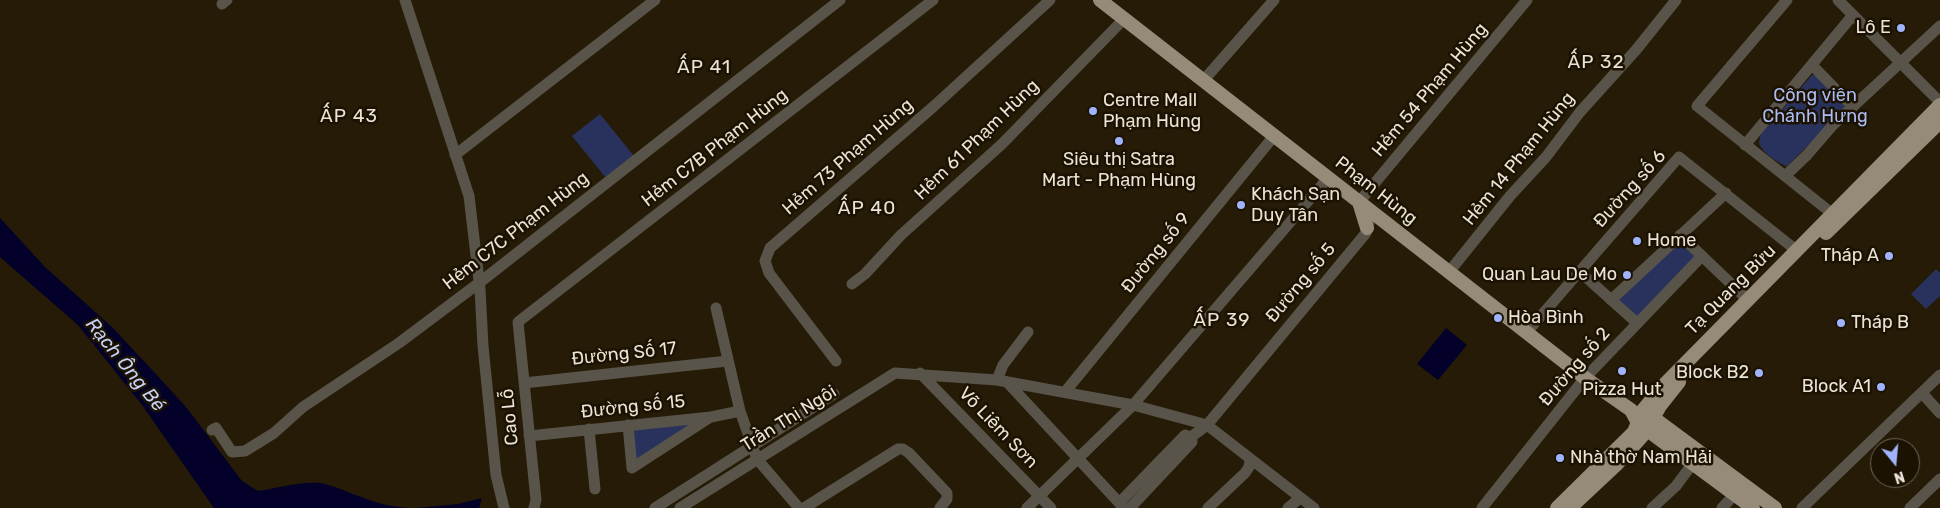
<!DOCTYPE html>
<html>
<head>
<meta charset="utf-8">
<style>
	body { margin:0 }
	#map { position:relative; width:1940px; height:508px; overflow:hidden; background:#251b07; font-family:Rubik,sans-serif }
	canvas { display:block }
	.north { position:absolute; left:1870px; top:438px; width:50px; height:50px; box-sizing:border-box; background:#1b1201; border:1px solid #6e6657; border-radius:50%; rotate:163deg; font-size:14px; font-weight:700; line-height:20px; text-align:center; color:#eae3d7 }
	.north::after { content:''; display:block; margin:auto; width:18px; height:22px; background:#a0b3fd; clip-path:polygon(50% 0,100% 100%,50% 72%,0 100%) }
</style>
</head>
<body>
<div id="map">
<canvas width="1940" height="508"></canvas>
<div class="north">N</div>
</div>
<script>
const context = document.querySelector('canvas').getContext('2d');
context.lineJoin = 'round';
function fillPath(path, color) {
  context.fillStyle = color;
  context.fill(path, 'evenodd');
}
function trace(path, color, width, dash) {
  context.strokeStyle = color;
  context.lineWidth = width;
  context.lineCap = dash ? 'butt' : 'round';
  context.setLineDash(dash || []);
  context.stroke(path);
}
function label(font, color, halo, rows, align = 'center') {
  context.font = font + ' Rubik,sans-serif';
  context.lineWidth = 5;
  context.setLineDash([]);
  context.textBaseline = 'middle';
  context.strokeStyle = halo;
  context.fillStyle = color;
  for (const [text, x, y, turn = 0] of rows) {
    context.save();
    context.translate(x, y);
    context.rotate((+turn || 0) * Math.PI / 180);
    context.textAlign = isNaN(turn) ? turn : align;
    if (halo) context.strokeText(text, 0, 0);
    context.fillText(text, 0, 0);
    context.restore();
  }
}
const green = new Path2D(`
	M1812,75H1817L1845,104V109L1787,166C1780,165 1759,150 1759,142C1759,141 1761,135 1761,134Z
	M600,114L634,156L606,178L572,136Z
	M1679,237L1700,255L1635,318L1613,302Z
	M1936,269L1940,273V296L1926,309L1911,294Z
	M695,422L633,466L631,428Z`);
const water = new Path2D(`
	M0,218L45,267L112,327L154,372L186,407L242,481L258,491C278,488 300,481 320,483C336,486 349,493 364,498C378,504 394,507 409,508H214L142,405L78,325L0,257Z
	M1446,328L1467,345L1438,380L1417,364Z
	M482,498L479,508H416L458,504Z`);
const minor = new Path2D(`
	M405,0L469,196L480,289L483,346L496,475L504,508
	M1787,0L1697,106L1839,219
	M1838,0L1940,102
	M222,4L227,0
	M1812,65L1853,107
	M1203,81L1274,0
	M1745,145L1853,15
	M455,155L655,0
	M1785,176L1807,155L1833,125L1940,26
	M1359,202L1527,0
	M1680,235L1747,299
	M1579,271L1637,323
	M1449,272L1510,196L1546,157L1580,112L1636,50L1676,0
	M852,284L865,274L901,235L1002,144L1124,19
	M1611,300L1726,193
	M716,308L740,411L757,459L799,508
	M1527,332L1679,157L1796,250
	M836,361L769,273L765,261L770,248L933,107L1050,0
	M920,373L1051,508
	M997,380L1003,365L1028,332
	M1007,382L1124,508
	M524,383L728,361
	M1065,392L1274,136
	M1922,393L1940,413
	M628,425L632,468L709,418
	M589,429L595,489
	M212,430L216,428L232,452L245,451L274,433L303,407L399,343L479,283L840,0
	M529,436L711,417L740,411
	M1191,437L1207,425L1366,233L1369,222
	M1119,503L1185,435L1191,437
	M534,508L536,500L518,322L933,0
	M655,508L834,394
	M680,508L895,373L997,380L1133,405L1207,425L1314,508
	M804,508L898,449H903L909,453L947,493V499L940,508
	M1027,508L1133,405L1328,178
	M1130,508L1192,442L1191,437
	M1208,508L1245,473L1249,467L1250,460
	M1288,508L1300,498
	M1482,508L1585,378L1702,256
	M1652,508L1676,486L1693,463
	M1722,508L1735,494
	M1802,508L1940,375
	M1910,508L1940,479`);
const major = new Path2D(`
	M1100,0L1585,378L1631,410L1638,423L1753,508
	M1359,202L1367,228
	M1826,233L1940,122
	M1648,414L1775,508
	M1557,508L1634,432L1643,410L1664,385L1940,105
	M1570,508L1616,465L1643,435L1660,406L1679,382`);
const markers = [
	[1901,28,5,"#a0b3fd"],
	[1093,111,5,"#a0b3fd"],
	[1119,141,5,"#a0b3fd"],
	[1241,205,5,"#a0b3fd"],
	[1637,241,5,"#a0b3fd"],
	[1889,256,5,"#a0b3fd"],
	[1627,275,5,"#a0b3fd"],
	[1498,318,5,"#a0b3fd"],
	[1841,323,5,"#a0b3fd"],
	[1622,371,5,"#a0b3fd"],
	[1759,373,5,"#a0b3fd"],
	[1881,387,5,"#a0b3fd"],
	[1560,458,5,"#a0b3fd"]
];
const poiNames = [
	["Lô E",1891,28,"right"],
	["Centre Mall",1103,101],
	["Phạm Hùng",1103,122],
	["Siêu thị Satra",1119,160,"center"],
	["Mart - Phạm Hùng",1119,181,"center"],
	["Khách Sạn",1251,195],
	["Duy Tân",1251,216],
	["Home",1647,241],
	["Tháp A",1879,256,"right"],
	["Quan Lau De Mo",1617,275,"right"],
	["Hòa Bình",1508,318],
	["Tháp B",1851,323],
	["Block B2",1749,373,"right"],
	["Block A1",1871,387,"right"],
	["Pizza Hut",1622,390,"center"],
	["Nhà thờ Nam Hải",1570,458]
];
const streetNames = [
	["Hẻm 54 Phạm Hùng",1430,90,-50],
	["Hẻm 61 Phạm Hùng",977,140,-44],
	["Hẻm C7B Phạm Hùng",715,148,-38],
	["Hẻm 73 Phạm Hùng",848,157,-41],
	["Hẻm 14 Phạm Hùng",1519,159,-51],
	["Đường số 6",1630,189,-48],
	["Phạm Hùng",1376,191,38],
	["Hẻm C7C Phạm Hùng",516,231,-38],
	["Đường số 9",1156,253,-51],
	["Đường số 5",1301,283,-50],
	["Tạ Quang Bửu",1731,290,-45],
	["Đường Số 17",624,354,-6],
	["Đường số 2",1575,367,-49],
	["Đường số 15",633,407,-6],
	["Cao Lỗ",510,417,-95],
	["Trần Thị Ngôi",789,419,-32],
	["Võ Liêm Sơn",998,428,46]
];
const parkNames = [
	["Công viên",1815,96],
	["Chánh Hưng",1815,117]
];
const neighbourhoodNames = [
	["ẤP 32",1596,63],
	["ẤP 41",704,68],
	["ẤP 43",349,117],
	["ẤP 40",867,209],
	["ẤP 39",1222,321]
];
const waterNames = [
	["Rạch Ông Bé",125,365,51]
];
fillPath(green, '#29325c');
fillPath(water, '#030029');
trace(minor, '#59544a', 11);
trace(major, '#968b78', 14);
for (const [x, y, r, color] of markers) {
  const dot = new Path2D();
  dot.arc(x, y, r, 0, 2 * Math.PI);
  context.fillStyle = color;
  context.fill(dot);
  trace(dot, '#1b1201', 2);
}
label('18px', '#eae3d7', '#1b1201', poiNames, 'left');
label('18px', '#eae3d7', '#1b1201', streetNames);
label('18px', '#acbbf4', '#1b1201', parkNames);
context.letterSpacing = '1px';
label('19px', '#eae3d7', '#1b1201', neighbourhoodNames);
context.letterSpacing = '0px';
label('italic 19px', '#c7d2f9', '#1b1201', waterNames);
</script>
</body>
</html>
